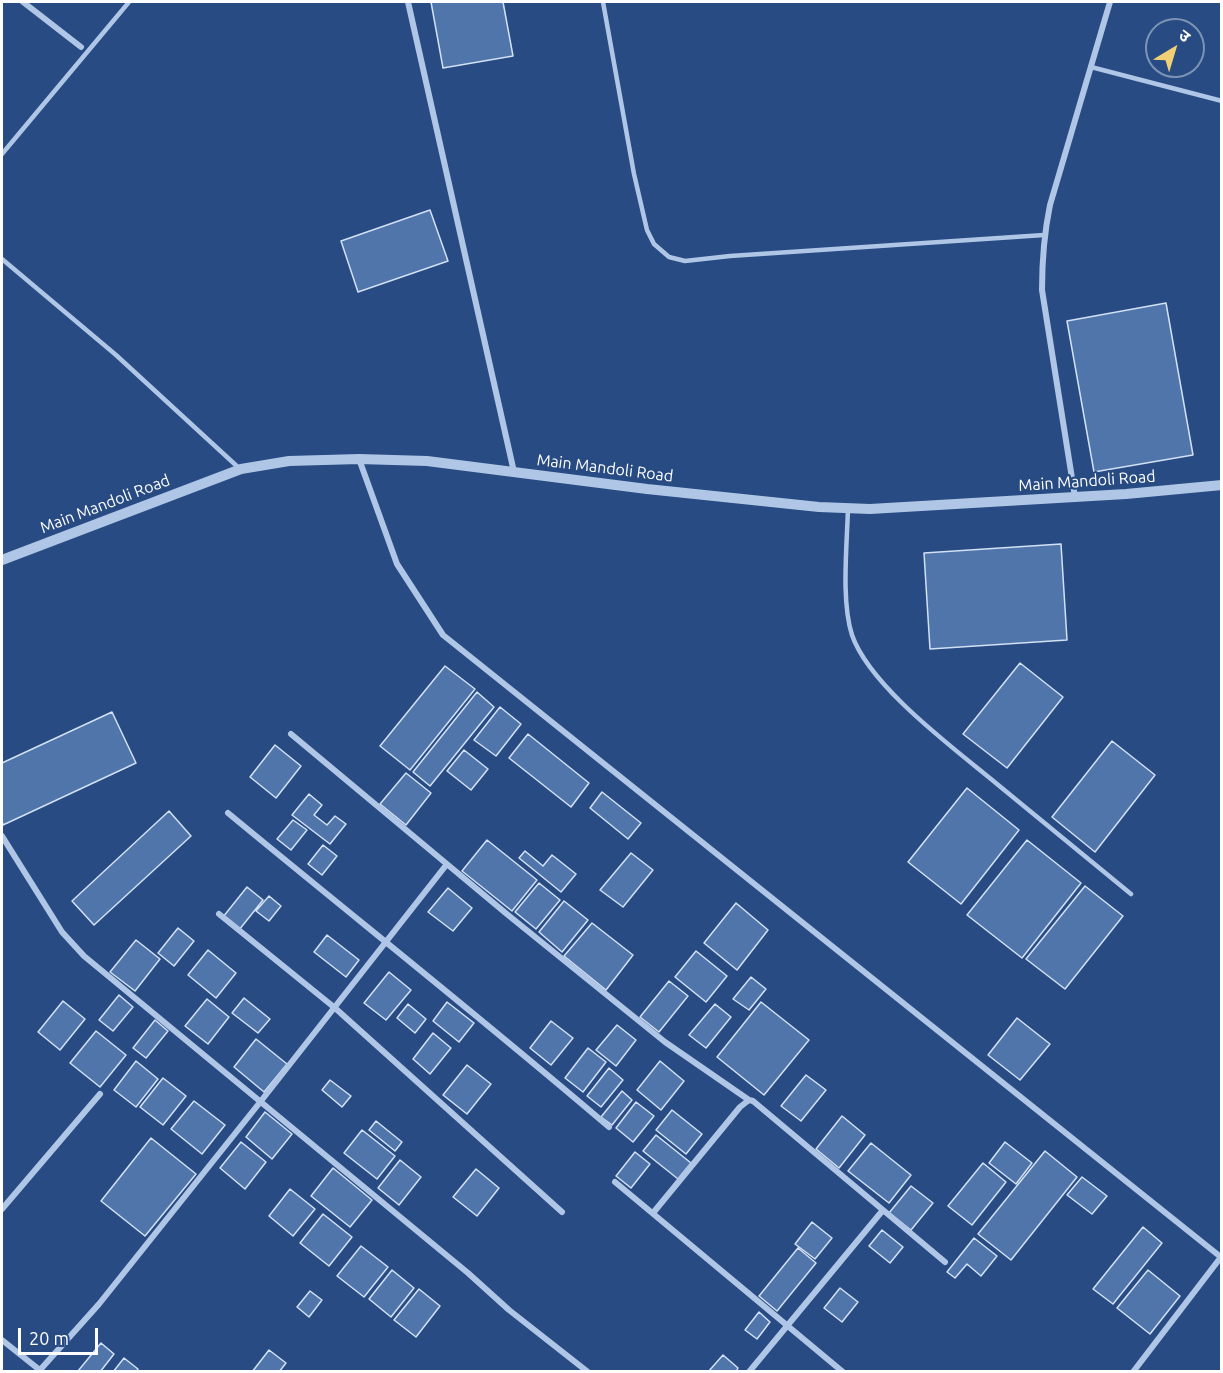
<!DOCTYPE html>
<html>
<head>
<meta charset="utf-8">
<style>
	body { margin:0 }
	#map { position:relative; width:1223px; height:1373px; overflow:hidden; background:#274b82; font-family:Ubuntu,"Noto Sans Devanagari",sans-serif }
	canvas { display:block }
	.frame { position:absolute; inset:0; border:3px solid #fff; pointer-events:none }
	.north { position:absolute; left:1145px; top:18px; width:60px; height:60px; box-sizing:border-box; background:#274b82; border:2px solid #7d93b4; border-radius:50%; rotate:38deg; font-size:16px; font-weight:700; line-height:24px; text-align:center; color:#fff }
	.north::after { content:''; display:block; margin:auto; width:21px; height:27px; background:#efd075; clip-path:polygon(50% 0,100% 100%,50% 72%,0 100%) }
	.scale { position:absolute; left:18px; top:1328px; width:80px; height:27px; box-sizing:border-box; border:3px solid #fff; border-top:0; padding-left:8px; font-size:18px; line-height:21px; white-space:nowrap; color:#fff; -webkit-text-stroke:4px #274b82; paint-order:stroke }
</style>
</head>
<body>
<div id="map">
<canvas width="1223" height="1373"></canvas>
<div class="frame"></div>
<div class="north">उ</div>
<div class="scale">20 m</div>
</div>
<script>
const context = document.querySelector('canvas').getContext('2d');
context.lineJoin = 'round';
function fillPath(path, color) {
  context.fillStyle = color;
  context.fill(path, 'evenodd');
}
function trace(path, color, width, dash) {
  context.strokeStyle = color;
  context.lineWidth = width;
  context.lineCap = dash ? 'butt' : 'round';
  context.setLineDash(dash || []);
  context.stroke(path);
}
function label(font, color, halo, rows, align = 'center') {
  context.font = font + ' Ubuntu,sans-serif';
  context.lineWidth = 4.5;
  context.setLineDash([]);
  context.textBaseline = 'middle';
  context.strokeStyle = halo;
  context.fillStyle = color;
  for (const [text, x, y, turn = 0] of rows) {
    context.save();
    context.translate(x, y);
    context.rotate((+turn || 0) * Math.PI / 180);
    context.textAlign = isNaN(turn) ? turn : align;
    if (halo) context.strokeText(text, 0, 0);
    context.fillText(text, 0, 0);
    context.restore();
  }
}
const building = new Path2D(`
	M431,2H503L513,56L443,68Z
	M430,210L448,261L358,292L341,241Z
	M1166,303L1193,455L1094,472L1067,321Z
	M1061,544L1067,640L930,649L924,553Z
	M1020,663L1063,697L1007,768L963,734Z
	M445,666L475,689L410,770L380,746Z
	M477,692L494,707L430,786L413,772Z
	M500,707L521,724L496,756L474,740Z
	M112,712L136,763L3,825L2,821V763Z
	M528,734L589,783L571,807L509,758Z
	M1112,741L1155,775L1095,852L1052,817Z
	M275,745L301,766L276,798L250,777Z
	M464,750L488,769L471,790L447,771Z
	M406,773L431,793L406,825L380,804Z
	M967,788L1019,830L961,904L908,862Z
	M602,792L641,823L628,839L590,808Z
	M309,794L322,805L314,815L327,825L335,816L346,824L330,844L292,815Z
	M169,811L191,836L94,925L72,901Z
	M293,820L307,830L291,850L277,839Z
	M487,840L537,880L512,911L462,871Z
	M1027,840L1081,883L1022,958L967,915Z
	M323,845L337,856L322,875L308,864Z
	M525,851L543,866L552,855L576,874L561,892L519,858Z
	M631,853L653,870L623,907L600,890Z
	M539,883L560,900L536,929L515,912Z
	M1085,886L1123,916L1065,989L1026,959Z
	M247,887L263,900L239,930L223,917Z
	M448,888L472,908L453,931L428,912Z
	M269,896L281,906L269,921L256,911Z
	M564,901L588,920L562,952L539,932Z
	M736,903L768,930L737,970L704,943Z
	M592,923L633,955L606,990L564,956Z
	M178,928L194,941L174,966L158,953Z
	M327,935L359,960L346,977L314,952Z
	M136,940L160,959L135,991L110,972Z
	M208,950L236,973L216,998L188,975Z
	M696,951L727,976L706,1002L675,977Z
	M389,972L411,990L386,1020L364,1003Z
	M751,977L766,989L749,1010L733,999Z
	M669,981L688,996L659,1032L640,1017Z
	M119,995L133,1007L113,1031L99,1020Z
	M244,998L270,1019L258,1033L232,1013Z
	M207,999L229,1017L208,1044L185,1026Z
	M63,1001L85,1019L60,1050L38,1032Z
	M447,1002L474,1023L459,1042L433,1021Z
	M761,1002L809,1040L764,1095L717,1057Z
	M408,1004L426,1019L415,1033L397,1018Z
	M715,1004L731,1017L706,1048L689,1035Z
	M1017,1018L1050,1044L1020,1080L988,1055Z
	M155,1020L168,1031L146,1058L133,1048Z
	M551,1021L573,1038L551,1065L530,1048Z
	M617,1025L636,1040L616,1066L596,1050Z
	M96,1031L126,1055L100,1087L70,1063Z
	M433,1033L451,1048L430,1074L413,1059Z
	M256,1039L287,1064L264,1092L234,1067Z
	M588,1048L606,1062L583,1092L565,1078Z
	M136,1061L158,1079L136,1107L114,1090Z
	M660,1061L684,1081L661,1110L637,1090Z
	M467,1065L491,1084L467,1114L443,1095Z
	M609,1068L623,1080L601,1107L587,1096Z
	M806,1075L826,1090L801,1121L781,1106Z
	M163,1078L186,1096L163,1125L140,1107Z
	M330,1080L351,1096L342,1107L322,1090Z
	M622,1091L632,1100L612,1125L601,1117Z
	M194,1101L225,1125L202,1154L171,1129Z
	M636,1102L654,1116L633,1142L616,1128Z
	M672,1110L702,1134L686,1154L656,1130Z
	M265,1112L292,1134L272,1159L246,1137Z
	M842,1116L865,1135L839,1168L816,1149Z
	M376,1121L402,1142L395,1151L369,1130Z
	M362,1130L395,1156L377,1179L344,1153Z
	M656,1135L691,1163L678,1179L643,1151Z
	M151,1138L196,1174L145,1236L101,1201Z
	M241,1142L266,1162L245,1189L220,1168Z
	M1005,1142L1032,1163L1016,1184L989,1163Z
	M871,1143L911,1175L889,1203L848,1171Z
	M1045,1151L1077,1177L1011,1260L978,1234Z
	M635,1152L650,1164L631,1188L616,1176Z
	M400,1160L421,1177L399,1205L378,1188Z
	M983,1163L1006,1182L972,1225L948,1206Z
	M333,1168L372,1200L350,1227L311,1196Z
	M476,1169L499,1188L477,1216L453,1197Z
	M1082,1177L1107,1196L1092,1214L1067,1195Z
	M911,1186L933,1203L911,1230L889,1213Z
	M290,1189L315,1209L293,1236L269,1216Z
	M323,1214L352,1237L329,1266L300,1243Z
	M812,1222L832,1238L815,1259L795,1244Z
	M1143,1227L1162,1243L1113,1304L1093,1289Z
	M882,1230L903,1247L890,1263L869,1246Z
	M974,1238L997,1256L981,1276L967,1264L955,1278L947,1272Z
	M361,1246L388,1267L364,1297L337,1276Z
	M798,1248L816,1263L777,1311L759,1296Z
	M392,1270L414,1288L391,1317L369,1299Z
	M1148,1270L1180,1296L1150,1334L1117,1308Z
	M840,1288L858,1302L842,1322L824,1308Z
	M419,1289L440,1306L416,1337L394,1320Z
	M310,1291L322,1300L309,1317L297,1307Z
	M759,1312L770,1322L757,1339L745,1330Z
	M101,1343L114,1354L100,1372L78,1371Z
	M269,1350L286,1363L279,1372H252Z
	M723,1355L738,1368L736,1372H708Z
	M124,1358L138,1369L136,1372H113Z`);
const service = new Path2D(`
	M603,2L634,174L647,230L654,244L669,257L685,261L730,256L1044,235
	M1091,67L1222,101
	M2,154L129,2
	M2,259L116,355L240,469
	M848,508C847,546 841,601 852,635C870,687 955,749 997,784C1042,821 1086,857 1131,894`);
const minor = new Path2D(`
	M23,2L81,47
	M408,2L514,472
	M359,459L397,564L443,635L1222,1258
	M1075,497L1042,290C1042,261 1044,234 1050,205L1110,2
	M291,734L508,915L665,1042L749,1100
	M228,813C355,918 484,1020 609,1127
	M2,836L62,932L84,956L468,1273L509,1310L588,1372
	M219,914L335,1008L562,1212
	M615,1182L843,1372
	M2,1209L100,1094
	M653,1213L740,1107L749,1100L753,1101L945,1262
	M2,1340L41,1371
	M40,1370L99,1304L261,1101L447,864
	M749,1372L883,1210
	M1133,1372L1221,1257`);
const tertiary = new Path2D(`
	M2,560L241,469L289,461L359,459L427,461L647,489L819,507L870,509L1126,494L1222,485`);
const streetNames = [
	["Main Mandoli Road",605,468,7],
	["Main Mandoli Road",1087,481,-4],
	["Main Mandoli Road",105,504,-21]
];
fillPath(building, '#4f75ab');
trace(building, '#d3e1f5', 1.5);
trace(service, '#b0c6e7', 4.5);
trace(minor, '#b0c6e7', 6);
trace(tertiary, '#b0c6e7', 10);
label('16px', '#fff', '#274b82', streetNames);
</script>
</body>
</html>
